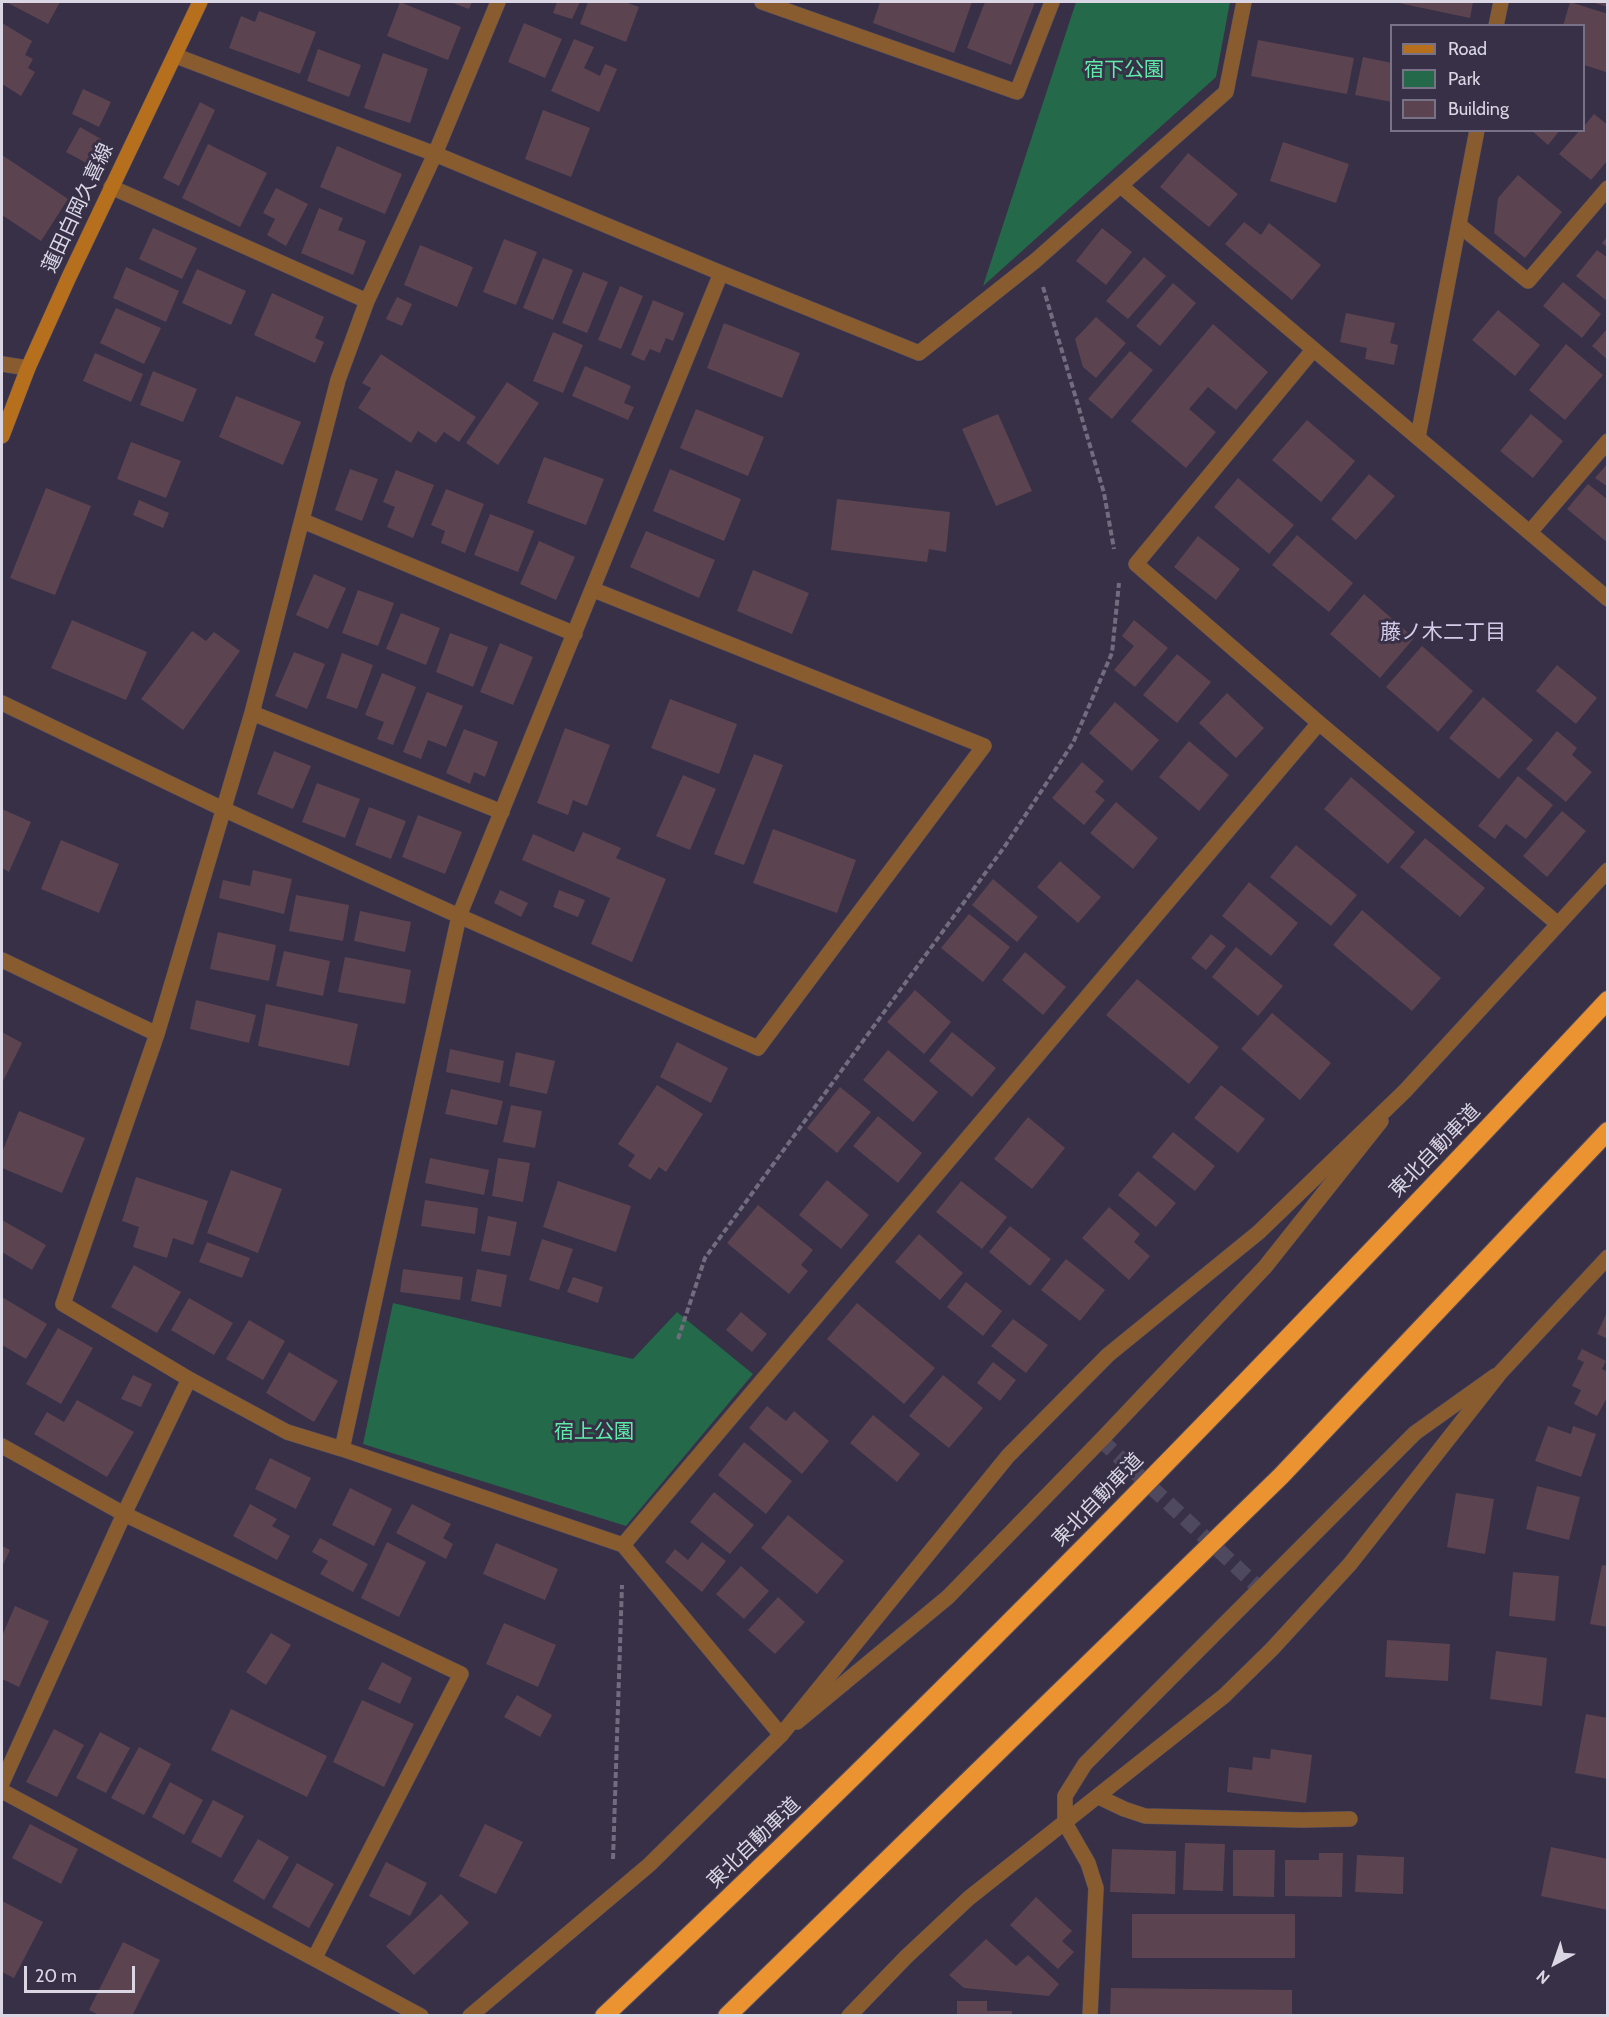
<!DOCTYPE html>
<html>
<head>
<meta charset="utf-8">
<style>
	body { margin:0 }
	#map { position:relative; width:1609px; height:2017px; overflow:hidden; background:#373047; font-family:Cabin,sans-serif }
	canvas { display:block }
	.frame { position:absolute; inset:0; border:3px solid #dad6e4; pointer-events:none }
	.legend { position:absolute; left:1390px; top:24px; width:195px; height:108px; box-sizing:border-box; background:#373047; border:2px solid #787286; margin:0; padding:8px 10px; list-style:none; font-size:18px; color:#dad6e4 }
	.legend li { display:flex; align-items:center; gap:12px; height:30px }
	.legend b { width:30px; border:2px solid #787286 }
	.north { position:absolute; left:1525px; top:1933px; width:60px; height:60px; -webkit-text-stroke:4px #373047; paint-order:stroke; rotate:220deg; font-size:16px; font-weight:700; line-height:24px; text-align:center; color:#dad6e4 }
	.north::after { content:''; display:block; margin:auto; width:21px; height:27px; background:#dad6e4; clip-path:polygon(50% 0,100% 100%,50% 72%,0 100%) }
	.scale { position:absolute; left:24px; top:1966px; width:111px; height:27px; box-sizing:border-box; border:3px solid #dad6e4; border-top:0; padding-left:8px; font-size:18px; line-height:21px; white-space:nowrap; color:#dad6e4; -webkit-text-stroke:4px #373047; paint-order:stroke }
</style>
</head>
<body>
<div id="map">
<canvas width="1609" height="2017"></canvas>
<div class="frame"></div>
<ul class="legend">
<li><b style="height:8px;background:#b66f1c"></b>Road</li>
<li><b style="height:16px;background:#246949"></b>Park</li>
<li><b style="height:16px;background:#5c4350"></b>Building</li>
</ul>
<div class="north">N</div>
<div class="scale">20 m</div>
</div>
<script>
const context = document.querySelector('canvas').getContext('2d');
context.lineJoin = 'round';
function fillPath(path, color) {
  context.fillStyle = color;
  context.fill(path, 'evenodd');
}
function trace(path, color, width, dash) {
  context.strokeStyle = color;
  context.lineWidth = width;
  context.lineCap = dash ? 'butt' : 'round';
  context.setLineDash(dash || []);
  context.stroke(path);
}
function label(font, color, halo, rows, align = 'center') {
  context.font = font + ' Cabin,"Noto Sans JP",sans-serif';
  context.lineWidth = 6;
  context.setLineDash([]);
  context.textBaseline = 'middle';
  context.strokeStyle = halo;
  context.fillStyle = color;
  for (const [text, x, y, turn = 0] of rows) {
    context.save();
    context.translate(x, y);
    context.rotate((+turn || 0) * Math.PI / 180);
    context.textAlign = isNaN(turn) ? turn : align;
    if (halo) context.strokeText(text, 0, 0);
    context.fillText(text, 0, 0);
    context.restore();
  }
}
const green = new Path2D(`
	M1076,2H1230L1216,77L983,286Z
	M393,1303L633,1359L677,1312L753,1374L626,1526L363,1444Z`);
const building = new Path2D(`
	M6,2H60L48,24Z
	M400,2L461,27L448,60L387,36Z
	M450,2H472L469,9Z
	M557,2H580L572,19L553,13Z
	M588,2H625L639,7L626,42L580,24Z
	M880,2H972L954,53L873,23Z
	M985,2H1035L1011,65L967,48Z
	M1394,2H1473L1470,18Z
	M1570,2L1608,14V66L1606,72L1584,65V26H1563Z
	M1591,2H1608V7Z
	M259,11L316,32L300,74L229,48L241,16L255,22Z
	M2,23L32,41L25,55L33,59L28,68L35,72L21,96L2,84Z
	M524,23L562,39L545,78L508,62Z
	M574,39L594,47L584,68L600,76L605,64L617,69L599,112L551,91Z
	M1258,40L1354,58L1347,94L1251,76Z
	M318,49L361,65L349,97L307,81Z
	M383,53L428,69L410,123L364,108Z
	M1363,57L1392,63V102L1355,95Z
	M83,89L111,102L99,127L72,114Z
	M200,102L215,110L179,186L163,178Z
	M543,110L590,128L571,177L525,159Z
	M1594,114L1608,125V160L1591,180L1559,154L1580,130H1584V126Z
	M80,127L101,139L88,164L66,152Z
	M1531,130H1560L1548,145Z
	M1283,142L1349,164L1336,203L1270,181Z
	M208,144L267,173L240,227L182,198Z
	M337,146L402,174L385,214L320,187Z
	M1188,153L1238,194L1209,227L1160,187Z
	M2,155L68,199L41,241L2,215Z
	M1518,175L1562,212L1525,258L1494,233L1498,198Z
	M276,188L308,204L286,246L267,235L275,219L263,213Z
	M319,208L343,218L338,230L366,241L353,275L301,253Z
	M1244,222L1261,235L1269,223L1321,265L1292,300L1225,244Z
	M153,228L197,248L182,279L139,259Z
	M1102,228L1132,252L1106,285L1076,261Z
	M1608,236V248L1602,243Z
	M504,239L537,252L516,305L483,292Z
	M420,245L473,267L457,307L404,285Z
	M1597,250L1608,258V302L1576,276Z
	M1144,257L1166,276L1128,319L1106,301Z
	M543,258L573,270L553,320L523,308Z
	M126,267L179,291L166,322L113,298Z
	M197,269L246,291L231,325L182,303Z
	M583,272L608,282L587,333L562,323Z
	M1563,282L1601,314L1582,338L1543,306Z
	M1173,283L1196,303L1160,346L1136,326Z
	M620,286L643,296L621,349L598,340Z
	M272,293L324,317L315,338L324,342L315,363L254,335Z
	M397,297L412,304L402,326L386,319Z
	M653,300L684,313L673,341L666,338L660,353L650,349L644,361L631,355Z
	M116,308L161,328L144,364L100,343Z
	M1498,310L1540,345L1515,376L1472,340Z
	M1346,313L1395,323L1390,343L1398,345L1394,365L1365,359L1367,348L1340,342Z
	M1096,317L1126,343L1096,378L1083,367L1075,339Z
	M724,323L800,353L782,398L707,368Z
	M1213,324L1268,372L1236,410L1208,387L1189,409L1216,432L1186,468L1131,421Z
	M1608,328V360L1592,346Z
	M553,332L583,345L563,393L533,381Z
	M1566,344L1603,375L1565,420L1529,390Z
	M1130,351L1153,370L1112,419L1088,399Z
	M95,353L143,374L131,402L83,381Z
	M381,354L476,417L459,442L444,432L436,443L418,431L411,443L358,408L371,388L362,383Z
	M585,366L631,386L624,403L634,407L628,420L572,396Z
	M153,371L197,389L183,422L140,405Z
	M507,382L539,403L498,465L466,443Z
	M236,396L301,422L283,465L219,437Z
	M696,409L764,437L748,476L680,448Z
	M998,414L1032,491L996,506L962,429Z
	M1531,414L1563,441L1533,478L1500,451Z
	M1307,420L1355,461L1321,502L1272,460Z
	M131,442L181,461L166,498L117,479Z
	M544,457L604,479L586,525L527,503Z
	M1608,463V487L1595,478Z
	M350,469L378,479L362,521L335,510Z
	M670,469L741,499L724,541L653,511Z
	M396,470L434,485L413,538L387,527L395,507L383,502Z
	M1369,474L1395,496L1356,540L1331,519Z
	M1238,478L1294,525L1269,554L1214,507Z
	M1588,484L1608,500V543L1567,509Z
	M46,488L91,506L55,595L10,578Z
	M446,489L484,504L465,553L441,543L445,531L431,525Z
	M837,499L950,512L946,552L929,549L927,562L831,550Z
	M139,500L169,513L163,528L133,515Z
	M490,514L534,531L518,572L474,555Z
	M646,531L715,560L699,598L630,567Z
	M1297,535L1353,583L1329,612L1272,565Z
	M1198,536L1240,569L1216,600L1174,567Z
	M539,541L575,557L556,600L520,584Z
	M753,570L809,593L792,634L737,611Z
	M314,574L346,588L328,629L296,615Z
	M358,590L394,603L378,646L342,633Z
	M1364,594L1414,638L1380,678L1330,634Z
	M401,613L440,628L426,665L386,649Z
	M72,620L147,652L126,700L51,668Z
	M1134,620L1168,648L1135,687L1114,670L1134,646L1122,636Z
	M192,631L206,641L214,632L240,651L183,730L141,699Z
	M450,633L488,647L473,687L436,672Z
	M500,643L533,657L513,705L480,692Z
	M1422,646L1473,691L1438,732L1386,687Z
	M294,652L325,664L307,709L275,696Z
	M342,653L373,665L357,709L326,698Z
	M1177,654L1211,682L1177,723L1143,695Z
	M1557,665L1597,698L1576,724L1536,691Z
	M382,673L416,687L393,745L377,739L384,722L365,715Z
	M427,692L463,706L446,747L428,740L421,759L403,752Z
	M1227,693L1264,728L1236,758L1199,723Z
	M1483,697L1533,740L1499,779L1449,738Z
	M670,699L737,724L719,774L651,748Z
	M1115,702L1159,740L1132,771L1089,733Z
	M565,728L610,745L587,806L573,800L568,815L537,803Z
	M464,729L498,742L485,777L474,772L470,784L446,773Z
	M1557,731L1577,748L1572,755L1592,772L1566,802L1526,769Z
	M1189,741L1229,775L1199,811L1159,777Z
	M274,751L311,766L293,809L257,794Z
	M754,754L783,765L744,865L714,854Z
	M1082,762L1104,781L1095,792L1105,800L1084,825L1052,798Z
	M683,775L716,789L690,850L656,836Z
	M1518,776L1553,805L1526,839L1506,824L1495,839L1478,826Z
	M1351,777L1415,832L1388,864L1324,809Z
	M317,783L360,799L345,838L302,822Z
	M1116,802L1158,838L1133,869L1090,833Z
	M369,807L406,821L391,859L355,845Z
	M2,809L31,822L9,872L2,868Z
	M1562,811L1586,831L1547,877L1523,856Z
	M418,815L462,832L445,874L402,857Z
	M773,829L856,860L837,913L753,883Z
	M583,832L621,848L616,858L666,879L632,962L591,944L610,898L522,860L533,834L574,852Z
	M1425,838L1485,888L1460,917L1400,867Z
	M61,840L119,864L99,913L41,889Z
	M1296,845L1357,895L1331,926L1270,877Z
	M1060,861L1101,897L1078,923L1037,887Z
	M253,870L292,879L284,914L219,898L223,880L250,886Z
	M993,879L1038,917L1017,942L972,905Z
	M1249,882L1298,923L1271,956L1222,916Z
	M500,890L528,903L521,917L494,903Z
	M559,890L585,900L578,917L553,907Z
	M296,895L349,905L343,941L289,931Z
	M1362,910L1441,978L1412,1011L1333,945Z
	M360,911L411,922L405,952L354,941Z
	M969,914L1010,947L983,982L941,948Z
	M218,932L276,945L269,981L210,969Z
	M1211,934L1226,946L1206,970L1191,958Z
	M1236,947L1283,986L1258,1016L1212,977Z
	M284,951L330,961L323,996L276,986Z
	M1025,952L1066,987L1043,1015L1002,980Z
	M345,957L411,970L405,1004L338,992Z
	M1137,979L1219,1047L1189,1084L1106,1015Z
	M915,990L951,1022L924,1054L887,1022Z
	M196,1000L256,1015L249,1043L190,1029Z
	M266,1004L358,1024L349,1066L258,1046Z
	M1272,1013L1331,1063L1300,1100L1241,1049Z
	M2,1032L22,1043L2,1083Z
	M952,1032L996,1068L972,1097L929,1061Z
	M677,1042L728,1068L711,1103L660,1077Z
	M450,1049L504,1061L500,1083L446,1072Z
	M888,1050L938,1092L913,1122L863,1080Z
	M516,1052L555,1061L547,1094L509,1086Z
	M657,1085L703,1114L666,1172L659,1167L650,1180L628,1166L635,1155L618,1144Z
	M1221,1085L1265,1119L1238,1153L1194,1118Z
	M840,1087L871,1112L837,1153L807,1128Z
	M451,1089L503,1101L497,1125L445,1114Z
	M511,1105L542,1111L535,1148L503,1142Z
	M19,1111L85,1138L62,1193L2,1168V1152Z
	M878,1116L922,1153L898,1183L853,1146Z
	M1028,1117L1065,1148L1032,1189L994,1159Z
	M1173,1132L1215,1166L1195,1191L1152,1157Z
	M430,1158L489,1170L484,1195L425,1183Z
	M498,1158L530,1163L523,1202L492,1196Z
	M231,1170L282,1189L258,1253L207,1233Z
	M1138,1171L1176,1203L1156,1227L1118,1195Z
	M136,1177L208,1201L193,1245L173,1238L167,1258L133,1247L139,1227L122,1221Z
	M827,1180L869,1215L841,1249L799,1215Z
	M558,1181L631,1206L616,1252L543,1227Z
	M961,1181L1007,1217L982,1249L936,1212Z
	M425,1200L478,1208L475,1234L421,1226Z
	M758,1205L813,1250L801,1265L808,1271L789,1294L727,1243Z
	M1109,1207L1140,1234L1134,1242L1150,1256L1129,1280L1082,1238Z
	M488,1216L517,1222L510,1256L481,1251Z
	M2,1220L46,1245L32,1270L2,1252Z
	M1010,1226L1051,1259L1030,1286L989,1252Z
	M919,1234L963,1273L940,1300L895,1262Z
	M542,1239L573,1249L559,1290L529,1280Z
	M207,1242L250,1258L242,1278L199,1262Z
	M1066,1259L1105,1290L1080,1321L1041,1290Z
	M134,1265L181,1292L157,1333L111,1307Z
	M403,1269L463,1277L460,1300L400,1292Z
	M477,1269L507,1275L501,1307L471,1301Z
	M573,1277L603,1287L598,1303L567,1292Z
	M966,1282L1002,1311L983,1336L947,1307Z
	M2,1297L47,1324L26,1359L2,1345Z
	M189,1298L233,1323L214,1355L171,1330Z
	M857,1303L935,1368L904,1404L827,1339Z
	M1608,1310V1339L1597,1334Z
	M741,1312L767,1334L752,1352L726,1330Z
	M1013,1319L1048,1345L1026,1373L991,1346Z
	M249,1320L285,1341L263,1380L226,1359Z
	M58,1328L93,1348L61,1404L26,1384Z
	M1582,1349L1606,1361L1602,1369L1608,1372V1396L1597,1416L1574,1404L1581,1390L1572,1386L1584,1362L1577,1359Z
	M289,1352L338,1381L314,1422L266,1393Z
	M993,1362L1016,1380L1000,1401L977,1383Z
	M133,1375L152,1384L141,1407L121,1399Z
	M943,1375L983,1408L949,1448L909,1416Z
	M77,1400L134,1432L107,1477L34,1434L47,1412L64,1422Z
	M767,1406L786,1421L794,1411L829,1441L802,1474L749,1428Z
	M873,1415L920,1454L897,1482L850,1443Z
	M1548,1426L1571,1434L1573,1426L1596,1434L1581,1477L1535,1461Z
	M744,1442L792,1481L766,1514L718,1475Z
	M270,1458L311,1478L296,1509L255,1489Z
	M1537,1486L1580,1497L1569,1540L1526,1529Z
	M350,1488L392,1509L374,1546L332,1525Z
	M714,1492L754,1525L730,1554L690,1522Z
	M1456,1493L1494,1499L1485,1554L1447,1547Z
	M250,1504L277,1519L272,1526L290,1536L277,1560L233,1536Z
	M412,1504L451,1524L443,1538L453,1544L446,1559L396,1533Z
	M788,1515L844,1561L817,1594L761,1548Z
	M320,1538L368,1564L353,1592L320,1574L328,1561L312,1552Z
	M387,1542L426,1562L399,1617L361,1598Z
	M702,1542L726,1561L702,1592L665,1562L675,1549L688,1560Z
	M496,1543L558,1569L545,1600L483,1574Z
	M2,1546L10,1550L2,1567Z
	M1602,1565L1608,1566V1627L1590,1624Z
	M741,1566L769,1591L744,1619L716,1594Z
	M1513,1572L1559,1576L1555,1621L1509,1616Z
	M778,1597L805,1622L775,1654L748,1630Z
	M15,1606L49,1621L19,1687L2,1679V1636Z
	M504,1623L556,1645L538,1687L486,1664Z
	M271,1633L291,1645L266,1685L246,1672Z
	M1387,1640L1450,1644L1448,1681L1385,1677Z
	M1496,1651L1547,1658L1542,1706L1490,1699Z
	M382,1662L412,1678L400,1704L368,1689Z
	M517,1695L552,1715L540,1737L504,1717Z
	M362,1700L414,1724L384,1787L333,1762Z
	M231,1709L327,1756L307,1797L211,1750Z
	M1586,1714L1608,1718V1779L1575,1773Z
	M54,1729L84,1745L57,1797L26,1782Z
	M100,1732L130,1748L106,1793L76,1778Z
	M139,1747L171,1764L144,1815L111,1798Z
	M1271,1749L1312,1755L1306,1803L1227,1792L1229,1767L1252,1770L1253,1757L1270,1759Z
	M170,1782L203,1800L184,1835L152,1817Z
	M213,1800L244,1816L221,1858L191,1842Z
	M30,1824L78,1849L61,1884L12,1858Z
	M485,1824L523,1842L496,1894L459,1876Z
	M258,1839L289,1857L264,1900L233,1881Z
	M1185,1843L1225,1844L1223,1891L1183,1890Z
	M1551,1847L1608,1859V1910L1541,1896Z
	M1112,1849L1176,1851L1175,1894L1110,1892Z
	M1233,1850H1275L1274,1897L1233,1896Z
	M1319,1853H1343L1342,1897L1285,1896V1860H1319Z
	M1357,1855L1404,1857L1403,1894L1355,1892Z
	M386,1862L427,1883L410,1916L369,1896Z
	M297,1863L334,1884L309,1928L272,1907Z
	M441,1894L469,1923L414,1975L386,1946Z
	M1036,1897L1072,1931L1062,1941L1074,1952L1058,1969L1010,1925Z
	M2,1901L43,1922L14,1978L2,1972Z
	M1132,1914H1295V1958H1132Z
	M986,1939L1016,1966L1028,1955L1059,1984L1049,1996L964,1988L949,1975Z
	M123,1942L160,1960L132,2016H101L89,2010Z
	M1111,1988L1292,1990V2016H1110Z
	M957,2001H987V2011H1012V2016H957Z`);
const tertiaryTunnel = new Path2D(`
	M1101,1440L1260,1589`);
const path = new Path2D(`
	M1043,287L1104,493L1114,549
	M678,1339L705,1258L1005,846L1073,743L1112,653L1119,583
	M613,1859L622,1585`);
const service = new Path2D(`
	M797,1722L948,1597L1101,1440L1265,1267L1381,1121
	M1065,1823V1796L1085,1764L1415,1433L1495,1376`);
const minor = new Path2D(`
	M498,2L435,154L367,301L338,380L252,713L157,1034L63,1304L189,1379L287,1432L342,1449L623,1545L781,1735
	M762,2L1017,92L1052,2
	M1496,26L1501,2
	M176,56L435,154L721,273L919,353L1035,261L1226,92L1244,2
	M1121,186L1608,599
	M111,187L367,301
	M1459,225L1528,281L1608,188
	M1313,350L1136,564L1319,723L1558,924
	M2,364L28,368
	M1418,437L1477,130
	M303,521L575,634
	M1530,532L1608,441
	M2,703L223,809L459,916L758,1048L984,746L594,590
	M252,713L502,812
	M2,960L157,1034
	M2,1446L124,1514L461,1674L315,1957
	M342,1449L459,916L721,273
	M623,1545L1319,723
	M2,1783L124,1514L189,1379
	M2,1791L421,2016
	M1099,1797L1124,1809L1145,1816L1302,1820L1350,1819
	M1065,1823L1088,1863L1096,1888L1090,2016`);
const tertiary = new Path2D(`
	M470,2016L649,1865L781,1735L1008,1456L1108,1355L1259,1232L1405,1091L1608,870
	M849,2016L906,1957L969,1898L1224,1696L1272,1649L1350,1564L1500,1373L1608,1257`);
const secondary = new Path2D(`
	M2,436L28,368L69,277L200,2`);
const motorway = new Path2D(`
	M604,2016C951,1690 1283,1348 1608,1000
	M727,2016L1281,1476L1608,1131`);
const parkNames = [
	["宿下公園",1124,70],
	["宿上公園",594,1432]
];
const streetNames = [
	["蓮田白岡久喜線",78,208,-65],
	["東北自動車道",1435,1151,-46],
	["東北自動車道",1098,1500,-46],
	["東北自動車道",754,1843,-44]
];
const neighbourhoodNames = [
	["藤ノ木二丁目",1443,633]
];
fillPath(green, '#246949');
fillPath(building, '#5c4350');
trace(tertiaryTunnel, '#4f495f', 15, [15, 8]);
trace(service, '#544e63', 16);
trace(minor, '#544e63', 16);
trace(tertiary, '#544e63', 16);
trace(secondary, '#544e63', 16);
trace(motorway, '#544e63', 20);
trace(path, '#726c7f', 4, [6, 3]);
trace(service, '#895c2f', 15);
trace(minor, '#895c2f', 15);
trace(tertiary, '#895c2f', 15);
trace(secondary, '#b66f1c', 15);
trace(motorway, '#eb9330', 18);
label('20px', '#5ceda9', '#373047', parkNames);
label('20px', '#dad6e4', '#373047', streetNames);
label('21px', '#d3cbe8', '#373047', neighbourhoodNames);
</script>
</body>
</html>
